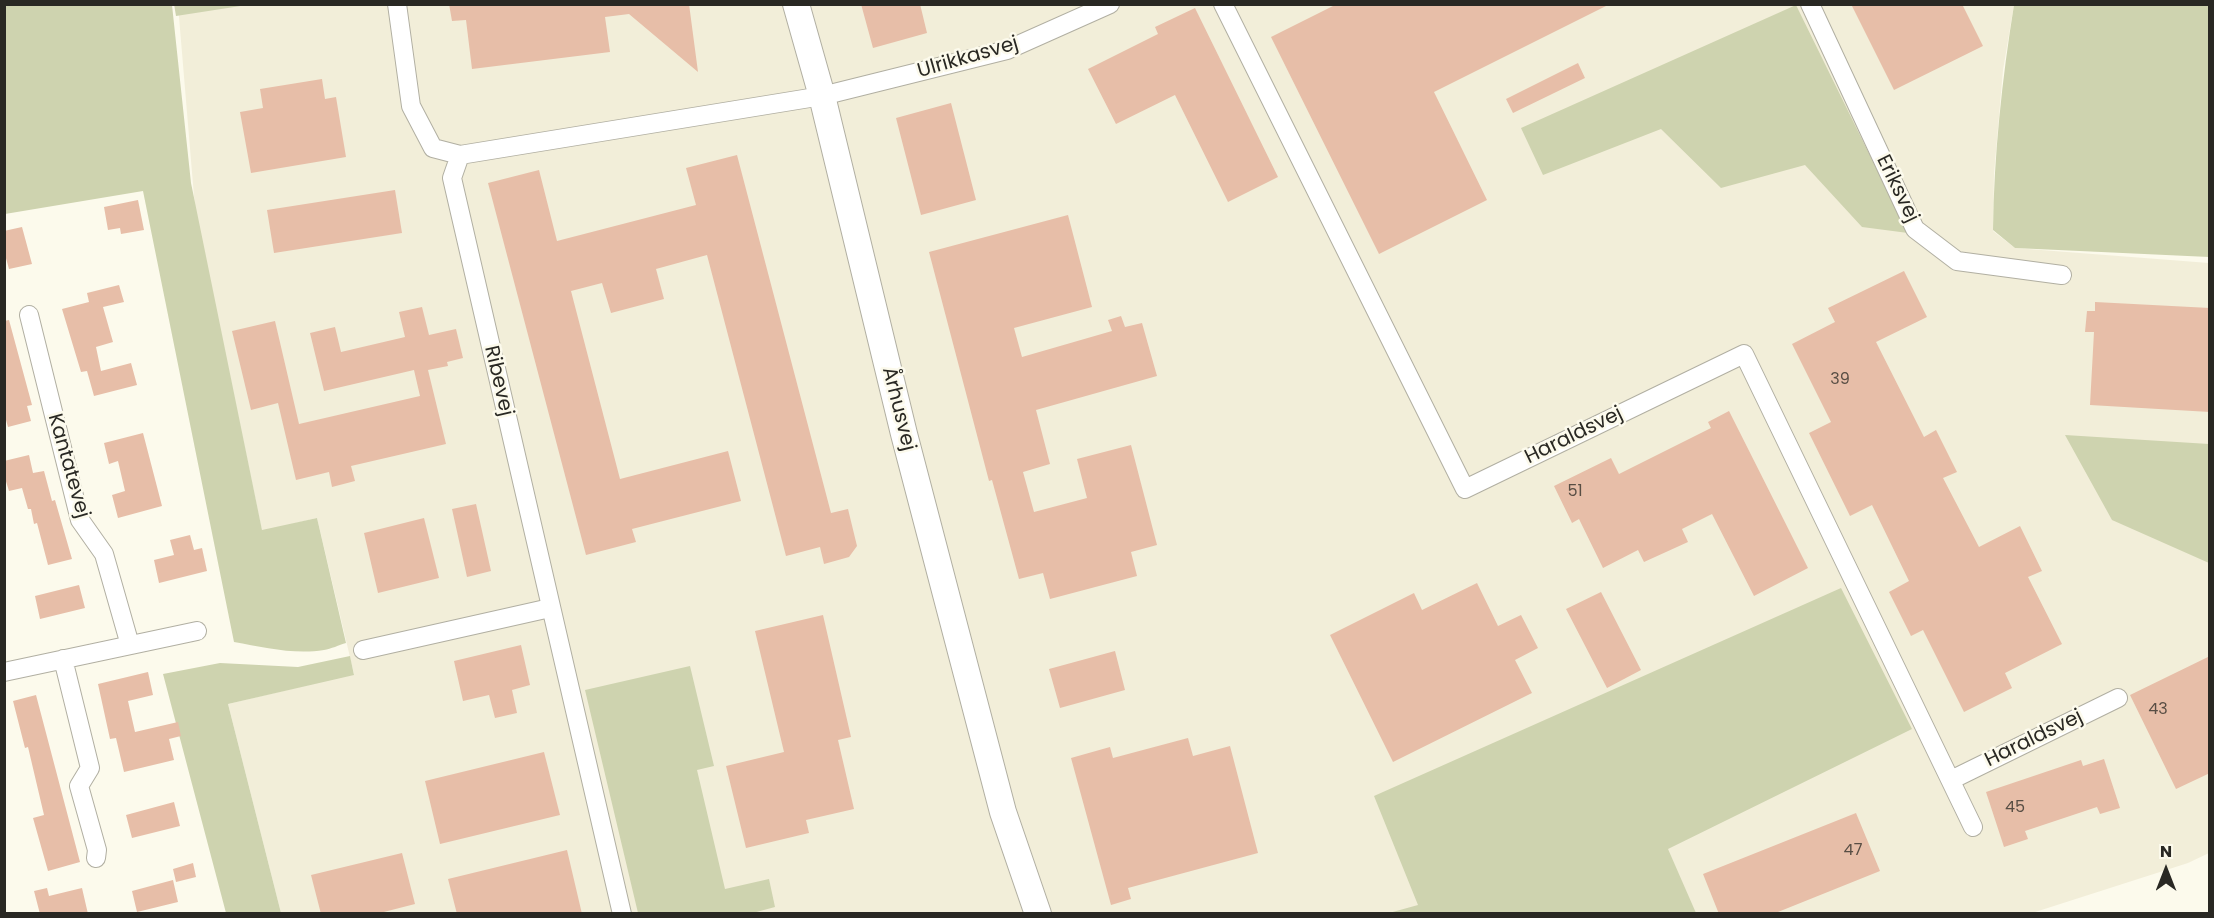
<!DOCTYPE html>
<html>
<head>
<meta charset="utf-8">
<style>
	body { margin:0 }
	#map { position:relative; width:2214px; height:918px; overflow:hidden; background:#fcfaec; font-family:Poppins,sans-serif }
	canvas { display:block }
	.frame { position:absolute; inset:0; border:6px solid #292823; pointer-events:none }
	.north { position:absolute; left:2136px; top:840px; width:60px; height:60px; -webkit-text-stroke:4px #fcfaec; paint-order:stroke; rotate:0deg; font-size:16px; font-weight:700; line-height:24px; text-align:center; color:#292823 }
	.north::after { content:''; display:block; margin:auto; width:21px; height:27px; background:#292823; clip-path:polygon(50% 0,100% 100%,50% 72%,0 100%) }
</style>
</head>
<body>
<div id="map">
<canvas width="2214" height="918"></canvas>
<div class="frame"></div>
<div class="north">N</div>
</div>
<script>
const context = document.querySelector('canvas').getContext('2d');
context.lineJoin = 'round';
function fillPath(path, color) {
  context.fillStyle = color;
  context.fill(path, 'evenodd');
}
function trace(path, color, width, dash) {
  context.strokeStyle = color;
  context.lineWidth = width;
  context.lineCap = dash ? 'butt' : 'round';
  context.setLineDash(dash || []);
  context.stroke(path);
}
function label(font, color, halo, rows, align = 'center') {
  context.font = font + ' Poppins,sans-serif';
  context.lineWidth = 5;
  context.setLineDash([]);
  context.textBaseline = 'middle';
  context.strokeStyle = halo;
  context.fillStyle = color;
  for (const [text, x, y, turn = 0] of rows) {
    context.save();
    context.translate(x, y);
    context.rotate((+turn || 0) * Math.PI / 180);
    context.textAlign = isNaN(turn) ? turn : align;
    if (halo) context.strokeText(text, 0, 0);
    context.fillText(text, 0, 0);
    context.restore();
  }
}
const built = new Path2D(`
	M178,5H2014L2003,70L1994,174L1993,231L2015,248L2209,263V853L2188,863L2029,914L281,913L228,704L354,674L317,518L262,531L195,208Z`);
const green = new Path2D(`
	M174,4H247V5L176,16Z
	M4,5H172L191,183L262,530L317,518L346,643C339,645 331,649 324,650C294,655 263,647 234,642L143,191L5,214Z
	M1796,5L1908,233L1862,227L1805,165L1721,188L1661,129L1543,175L1521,128Z
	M2014,5H2209V257L2015,248L1993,230C1994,154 2002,80 2014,5Z
	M2065,435L2209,444V563L2112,520Z
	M1841,588L1912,729L1668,849L1696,913H1389L1418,905L1374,796Z
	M350,656L354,675L228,704L281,913H226L163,674L220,663L298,667Z
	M690,666L714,766L697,770L725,889L769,879L775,907L749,914L638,913L585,690Z`);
const building = new Path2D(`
	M449,4H689L698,72L629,14L605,17L610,52L472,69L466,20L452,21Z
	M861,4H920L927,33L873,48Z
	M1337,4H1610L1434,92L1487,200L1379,254L1271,37Z
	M1851,4H1962L1983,46L1894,90Z
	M1195,8L1278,177L1228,202L1175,95L1116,124L1088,69L1158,34L1155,27Z
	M1578,63L1585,78L1513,113L1506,99Z
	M322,79L325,99L336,97L346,157L251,173L240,112L263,108L260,89Z
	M951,103L976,200L921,215L896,118Z
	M737,155L831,513L848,509L857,546L849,557L824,564L820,547L786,556L707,255L656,269L664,299L611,313L602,283L571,291L620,479L728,451L741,501L632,529L636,542L586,555L488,183L539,170L557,241L696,205L686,168Z
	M395,190L402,233L274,253L267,210Z
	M138,200L144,230L121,234L120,228L108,230L104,207Z
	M1068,215L1092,307L1014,328L1022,357L1112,331L1108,320L1121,316L1125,327L1142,323L1157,376L1036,410L1050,464L1023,472L1034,512L1087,498L1077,459L1131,445L1157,545L1131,552L1137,576L1050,599L1043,573L1019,579L992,480L989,481L929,252Z
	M22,227L32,264L9,269L4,251V231Z
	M1904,271L1927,317L1876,342L1924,437L1936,430L1957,472L1943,478L1979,547L2020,526L2042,571L2028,577L2062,644L2005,673L2012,688L1964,712L1923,630L1911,636L1889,592L1909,581L1872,505L1850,516L1809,433L1831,422L1792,344L1835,322L1828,308Z
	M119,285L124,302L103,307L113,342L96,347L101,371L131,363L137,385L94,396L87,371L81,372L62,309L89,302L87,293Z
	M2095,302L2210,308V412L2090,405L2094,332H2085L2087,311H2095Z
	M422,307L429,335L456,329L463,358L447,362L448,366L428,370L446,444L351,466L355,481L332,487L329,472L296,480L278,403L251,410L232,331L275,321L299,424L420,396L414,370L324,391L310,333L335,327L341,352L405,337L399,312Z
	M9,320L32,405L27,406L31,421L8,427L4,413V321Z
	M1729,411L1808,568L1754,596L1712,514L1682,529L1688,542L1644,562L1638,550L1603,568L1579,519L1572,523L1554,486L1611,458L1619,474L1711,428L1708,422Z
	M143,433L162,506L118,518L112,495L125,491L118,461L109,464L104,443Z
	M29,455L33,473L44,471L52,501L55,500L72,559L48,565L37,523L34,524L31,509H28L22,488L9,491L4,475V461Z
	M476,504L491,571L467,577L452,509Z
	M424,518L439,578L378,593L364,533Z
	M190,535L194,550L202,548L207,571L159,583L154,560L174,555L170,540Z
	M1477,583L1498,626L1521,615L1538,648L1515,660L1532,693L1393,762L1330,635L1414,593L1422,610Z
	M79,585L85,608L40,619L35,596Z
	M1601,592L1641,670L1607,688L1566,609Z
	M823,615L851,737L838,740L854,809L806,820L809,833L746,848L726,766L784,752L755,631Z
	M521,645L530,685L512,690L517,713L495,718L489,695L463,701L454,661Z
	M1115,651L1125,690L1060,708L1049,669Z
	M2210,656V773L2176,789L2130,695Z
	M148,672L153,695L128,701L135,732L178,722L181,736L169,739L174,760L124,772L116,738L110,739L98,684Z
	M36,695L80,862L48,871L33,818L44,815L28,747L25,748L13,701Z
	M1188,738L1193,756L1230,746L1258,853L1128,888L1131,899L1111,905L1071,758L1110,747L1113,758Z
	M544,752L560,815L440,844L425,781Z
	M2104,759L2120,808L2100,814L2097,807L2025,831L2028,839L2004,847L1986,792L2081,760L2083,766Z
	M174,802L180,826L132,838L126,815Z
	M1856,813L1880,871L1773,914H1719L1703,874Z
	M567,850L582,914H457L448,879Z
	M402,853L415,904L376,914H321L311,875Z
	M193,863L196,877L176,882L173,869Z
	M173,880L178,902L137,912L132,891Z
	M47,888L49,896L82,888L88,914H40L34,891Z`);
const minor = new Path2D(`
	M397,4L411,106L433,148L460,155
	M1223,4L1465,489L1744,354L1973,827
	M1810,4L1915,229L1957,261L2062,275
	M29,315L80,520L104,554L130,645
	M363,650L550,608
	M63,659L90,768L79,786L97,850L96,858
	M4,672L197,631
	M1951,780L2118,698
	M622,914L452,178L460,155L822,96L1007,50L1110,4`);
const secondary = new Path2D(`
	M796,4L822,96L904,434L1003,812L1038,914`);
const numberNames = [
	["39",1840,380],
	["51",1575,492],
	["43",2158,710],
	["45",2015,808],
	["47",1853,851]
];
const streetNames = [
	["Ulrikkasvej",968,58,-16],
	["Eriksvej",1897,189,64],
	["Ribevej",498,381,77],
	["Århusvej",898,409,76],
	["Haraldsvej",1574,436,-26],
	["Kantatevej",68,466,74],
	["Haraldsvej",2034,739,-26]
];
fillPath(built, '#f2eed9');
fillPath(green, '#ced3af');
fillPath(building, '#e7bea8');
trace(minor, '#b1afa2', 20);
trace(secondary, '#b1afa2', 28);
trace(minor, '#fff', 18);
trace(secondary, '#fff', 26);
label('16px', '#584e44', null, numberNames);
label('20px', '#292823', '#fcfaec', streetNames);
</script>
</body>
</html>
